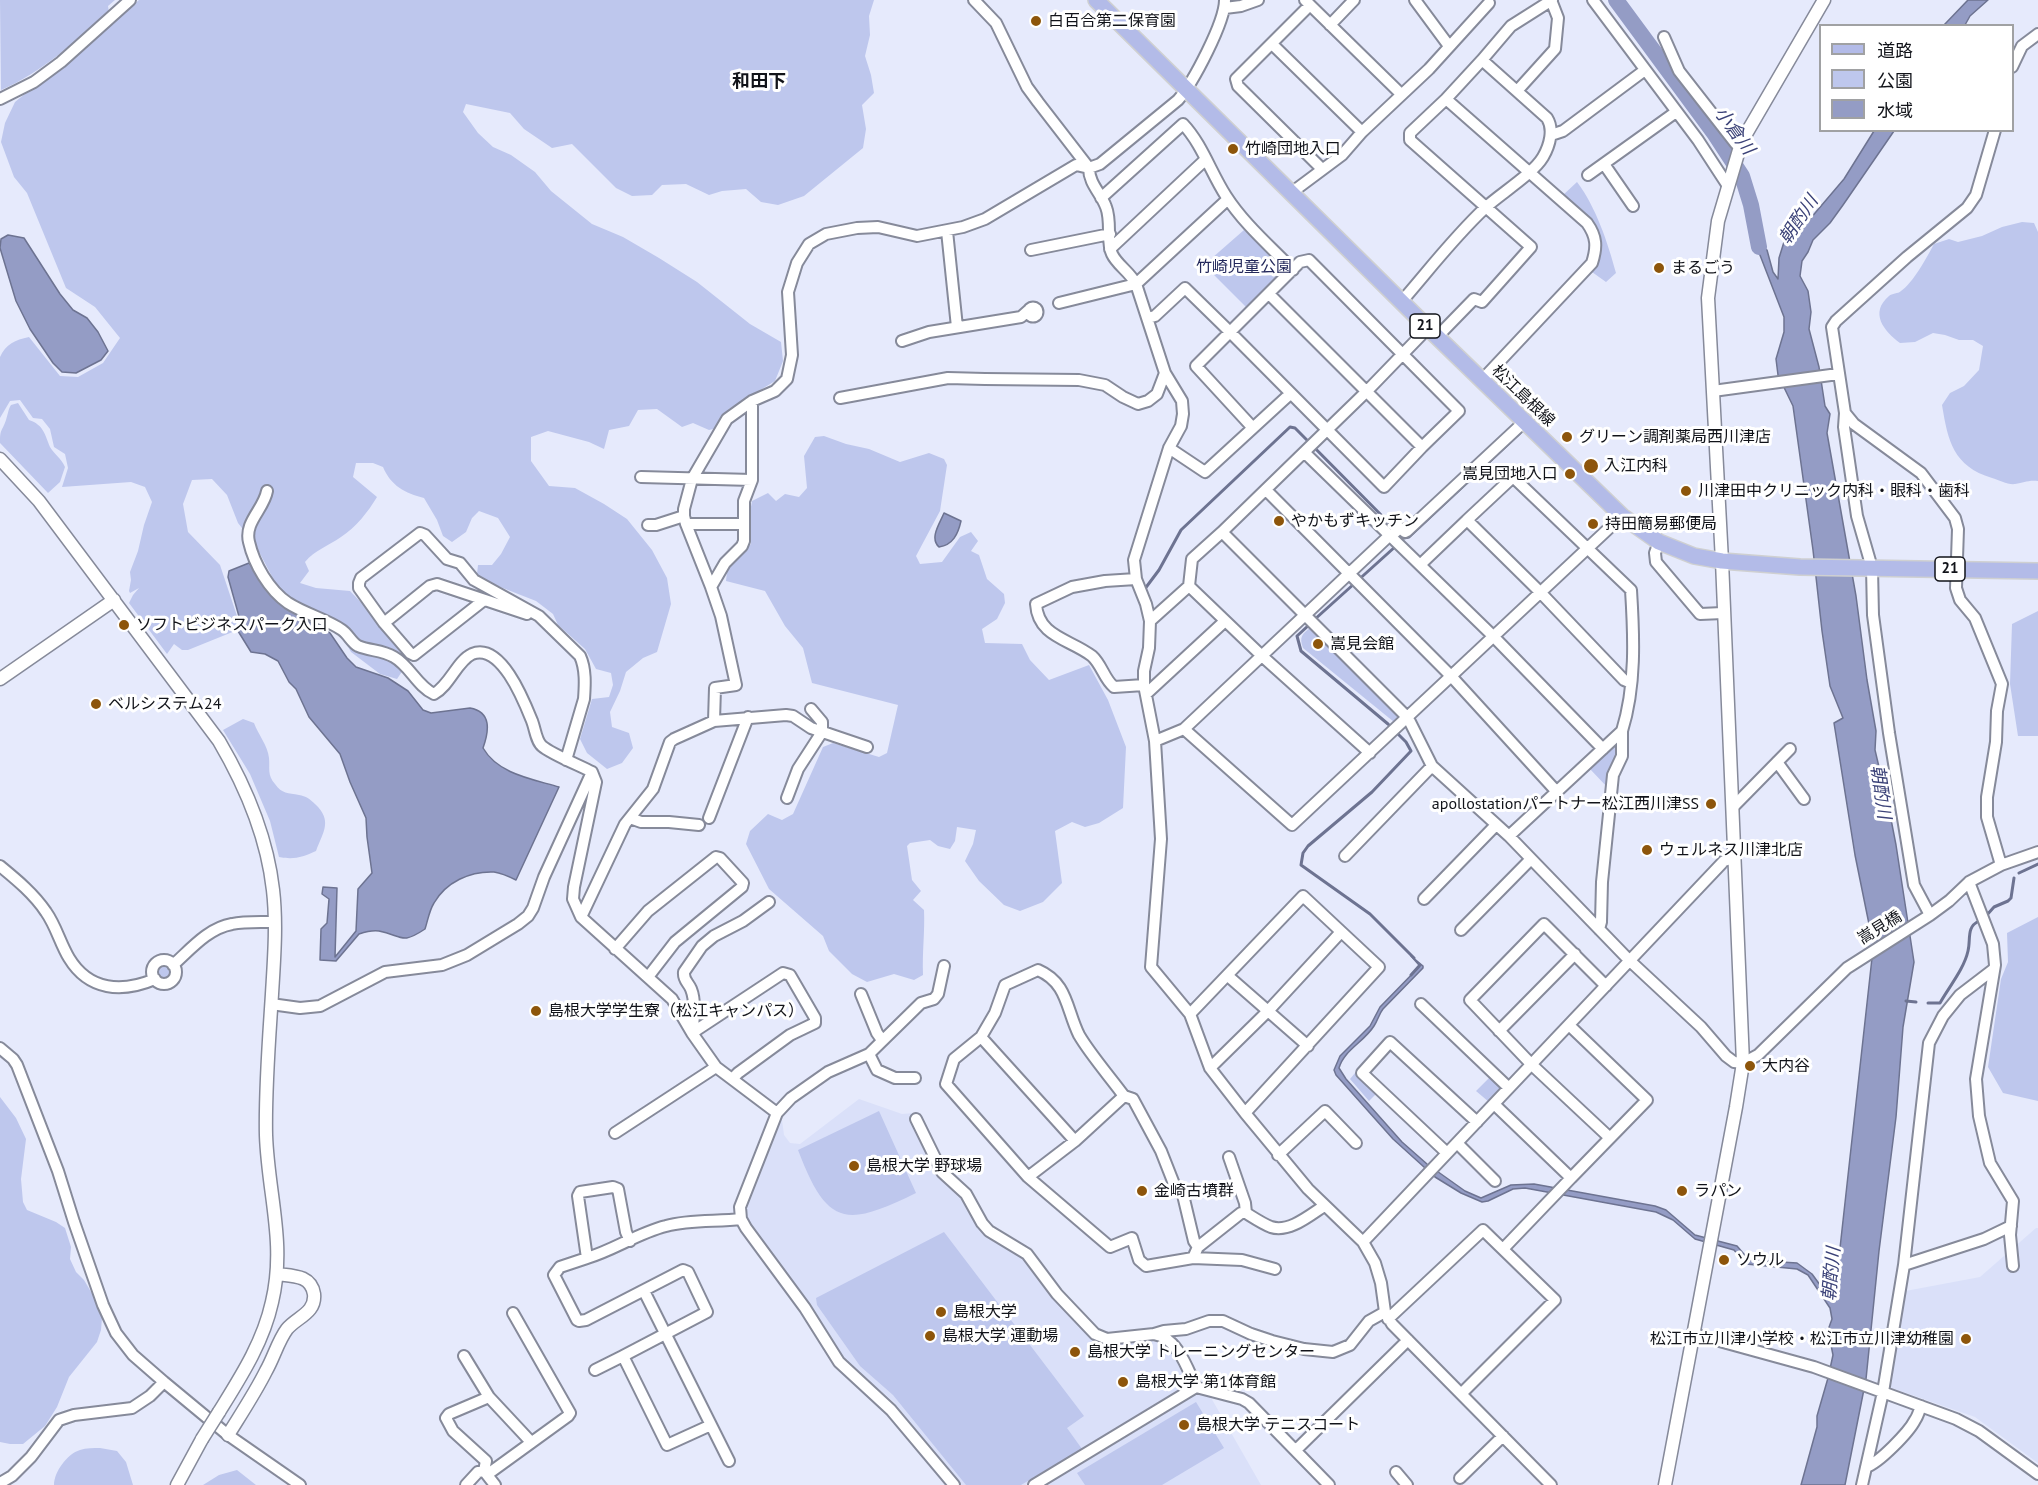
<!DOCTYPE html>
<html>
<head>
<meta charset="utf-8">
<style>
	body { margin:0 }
	#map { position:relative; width:2038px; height:1485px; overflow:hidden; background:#e6eafc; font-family:"PT Sans","Noto Sans JP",sans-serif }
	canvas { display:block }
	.legend { position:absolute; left:1819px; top:24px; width:195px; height:108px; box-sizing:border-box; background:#fff; border:2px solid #a0a1a3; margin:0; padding:8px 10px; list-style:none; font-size:18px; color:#111319 }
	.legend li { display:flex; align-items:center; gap:12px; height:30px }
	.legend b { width:30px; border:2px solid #a0a1a3 }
</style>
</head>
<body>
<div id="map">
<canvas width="2038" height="1485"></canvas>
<ul class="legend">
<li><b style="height:8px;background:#b3bbe8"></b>道路</li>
<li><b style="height:16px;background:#bec7ed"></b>公園</li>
<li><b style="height:16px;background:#949cc5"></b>水域</li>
</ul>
</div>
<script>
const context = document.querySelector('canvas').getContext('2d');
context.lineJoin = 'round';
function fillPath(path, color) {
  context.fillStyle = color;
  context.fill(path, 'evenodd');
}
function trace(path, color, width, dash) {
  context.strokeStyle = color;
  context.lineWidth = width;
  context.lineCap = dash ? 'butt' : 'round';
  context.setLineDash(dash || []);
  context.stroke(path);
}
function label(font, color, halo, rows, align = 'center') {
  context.font = font + ' "PT Sans","Noto Sans JP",sans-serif';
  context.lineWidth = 6;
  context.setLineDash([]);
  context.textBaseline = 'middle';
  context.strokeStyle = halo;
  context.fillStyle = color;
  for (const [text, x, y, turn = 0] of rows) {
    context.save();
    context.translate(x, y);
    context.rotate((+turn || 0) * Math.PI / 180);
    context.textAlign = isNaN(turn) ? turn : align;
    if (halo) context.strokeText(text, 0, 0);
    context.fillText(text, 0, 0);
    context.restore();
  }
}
const built = new Path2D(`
	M859,1099L902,1114L914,1113V1127L931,1164L941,1180L957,1191L972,1214L1020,1252L1094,1339H1154L1165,1343L1176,1359L1189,1383L1188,1385L1025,1485H961L894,1402L856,1370L843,1357L749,1222L746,1207L776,1124L782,1120L784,1135L790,1143L800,1144Z
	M2036,1228H2038V1463L1975,1417L1889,1387L1900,1292L1980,1277Z
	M1194,1393L1210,1396L1261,1485H1037Z`);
const green = new Path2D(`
	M0,0H115L108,6L109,12C75,41 43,72 1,90Z
	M139,0H874L869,16L870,35L865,56L871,75L874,93L862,105L866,129L863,148L804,196L778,205L761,202L746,189L722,191L709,195L686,184L662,185L652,195L632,196L616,188L572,144L552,148L524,129L510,113L466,104L463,112L478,133L493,147L511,155L535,172L551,191L592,224L623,237L659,258L697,282L750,324L781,342L783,361L775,381L729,409L717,428L709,430L693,423L682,427L657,409L638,410L629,426L609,430L604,449L589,442L548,431L531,437V461L549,486L575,488L604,504L627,519L652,550L667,578L671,604L657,652L643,658L626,672L620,691L610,712L612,727L629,733L633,748L622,763L607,769L587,753L580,739L592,699L609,697L613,685L611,673L596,669L585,649L558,625L553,614L536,601L485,581L477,574L478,565H492L501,554L510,537L498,518L479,511L472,518L466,532L452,542L443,536L437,520L424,498C405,493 391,486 383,467L373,463H356L353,477L377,497C368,512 356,527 341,537C328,546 315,550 305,562L309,571L300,583L316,588L350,591L380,622L409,661L397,679L380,674L351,652L333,620L300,605L278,588L256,546L238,523L227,495L212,479L192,480L183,504L188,532L220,565L237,616L235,631L188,650H182L174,644L167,654L129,603L133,595L139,588L130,593L129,591L131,580L130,572L138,551L144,525L152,502L145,487L131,482L62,487L68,468L65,454L54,447L50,429L42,419L33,418L20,400L10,401L0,418V357C6,344 15,340 29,337L60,376L78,377L103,363L120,338L95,307L66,288L27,193L14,177L1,142L5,123L15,102Z
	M1577,182C1596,207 1608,243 1616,273L1606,282L1592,272C1617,235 1588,218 1562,196Z
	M2022,222L2034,223L2038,232V481C2027,480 2024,483 2015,484C2008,485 1999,480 1992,478C1953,466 1948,441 1942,405L1950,393L1964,386L1979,370L1983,346L1973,340H1959L1945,335L1933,333L1915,342L1900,343C1884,331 1869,313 1889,296C1892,293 1898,294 1901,291C1913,283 1927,257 1934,244L1949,239L1958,242L1982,236L2002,227Z
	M1244,230L1285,269L1247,308L1204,265Z
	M18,403L29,420C44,425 45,435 50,447C54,454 61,458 65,467L60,482L48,493L0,443C0,428 2,432 6,420C8,414 8,410 11,405Z
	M824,436L846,444L869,449L900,462L929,453L944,459L947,465L940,511L916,556L920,564L942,562L960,537L971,532L978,541L971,551L979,555L987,579L1004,594L1005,603L997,619L982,629L985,643L1022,644L1030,660L1049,680L1089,665L1108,700L1126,747L1123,808L1099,823L1085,827L1072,822L1055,831L1062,883L1043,902L1020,911L1004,905L979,881L965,861L973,844L976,830L957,827L955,841L950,849L938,846L930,840L910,843L907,846L912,880L921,891L913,900L924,910C925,932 922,952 923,975L914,980L894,974L867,982L852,974L829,951L823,936L769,889L746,844L750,831L768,814L782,820L793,814L823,747L833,743L879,757L887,753L898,705L812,683L803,648L785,626L765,591L726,581L728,563L751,544L747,530L752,501L768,493L776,501L785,494L799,497L807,488L804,456L815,437Z
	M2038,611V736H2018L2010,684L2012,624Z
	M1311,627L1397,711L1398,718L1394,722L1303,648C1299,637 1302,634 1311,627Z
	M243,719L254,723C258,734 268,746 269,758C270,768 267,775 275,784C282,794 288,793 299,795C306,796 310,799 315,804C333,821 323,832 316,851C303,857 294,860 279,857L270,821L250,774L223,730Z
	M1619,742V746L1608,788L1590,769Z
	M2038,917V1101L2003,1093L1988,1067L2001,979L2008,962L2007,933Z
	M157 972a7 7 0 1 1 14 0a7 7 0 1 1-14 0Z
	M1355,1073L1377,1093L1369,1101L1350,1079Z
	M1491,1076L1502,1086L1489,1102L1476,1091Z
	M0,1097L16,1118L26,1139L21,1179L23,1202L27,1210L56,1222L65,1228L71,1247L70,1259L76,1272L84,1280L97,1302L102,1318L101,1330L97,1342L69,1377L57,1407L45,1426L23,1444H10L0,1442Z
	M879,1111L916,1193C845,1228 827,1226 798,1150Z
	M944,1232L1084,1416L1067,1428L1082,1449L1021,1485H966L893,1395L860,1366L817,1305L816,1298Z
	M1196,1402L1224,1448L1162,1485H1085L1077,1473Z
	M100,1448L117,1451L126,1462L133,1485H54C54,1472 67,1454 80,1450C86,1448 94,1448 100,1448Z
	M237,1470L256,1485H203L219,1475Z`);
const water = new Path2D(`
	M1968,0H1988L1970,16L1965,25H1944Z
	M1874,131H1894L1843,205L1830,223L1813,240L1808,252L1802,261L1800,276L1808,291L1811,312L1809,329L1819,367L1825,406L1830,414L1827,433L1856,596L1867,680L1876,731L1875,750L1883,784L1890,802L1889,809L1896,845L1914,962L1903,1027L1896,1117L1879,1251L1866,1379L1845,1485H1801L1817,1427V1416L1828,1378L1833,1355L1828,1330L1832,1319L1830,1308L1808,1275L1797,1269L1746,1264L1734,1250L1695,1239L1673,1220L1656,1212L1525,1188L1513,1189L1488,1201L1482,1202L1461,1193L1435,1177L1393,1139L1336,1075L1334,1070L1340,1056L1370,1026L1380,1007L1419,967V965L1411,956L1423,966V968L1383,1009C1379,1014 1378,1020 1374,1026C1364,1042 1344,1050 1339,1068L1346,1079L1402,1142L1427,1164L1465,1191L1481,1198L1511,1185L1534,1184L1655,1206L1666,1210L1695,1235L1737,1246L1749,1260L1797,1263L1812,1274L1831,1300L1834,1293L1836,1265L1840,1248L1872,958L1881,953L1869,934V924L1855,855L1834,723L1843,718L1830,686L1822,631L1813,550L1793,406L1778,375L1776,359L1784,332V317L1758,250L1754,234L1755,220L1760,240L1763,247L1767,250L1773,272L1778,279L1779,258L1784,242L1804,226L1844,179Z
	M8,235L24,238L60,294L73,310L87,318L98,332L108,351L101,360L76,373L62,372L53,363L30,329L16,301L0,248L1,239Z
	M944,513L961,521C958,534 953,545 939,547C929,538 940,523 944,513Z
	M249,563L288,607L311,623L323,628L330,633L347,658L356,667L388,678L408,691L423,710L431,713L470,708C492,712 489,731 483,748C498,774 532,779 559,787L516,880C510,877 501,873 494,872C470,871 446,882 434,903C429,911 428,920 425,929C401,945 403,936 379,931C372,930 365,932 359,934L336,961L320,960L321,929L327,923L329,899L322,894L323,887L337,888L335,957L356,931L358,889L372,873L367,837L366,818L350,782L340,754L309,717L296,689L289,682L278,661L265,654L251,652L238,631L240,620L228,577L229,571Z`);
const stream = new Path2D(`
	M1404,538L1409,537L1520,433
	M1144,590L1159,570L1181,530L1290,427L1295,428L1395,529
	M1314,620L1396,546
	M1309,625L1297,636L1301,651L1388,724L1406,742L1411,751L1372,792L1308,846L1303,853L1301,865L1370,914L1414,958
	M2019,873L2038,864
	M1986,916L1994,907L2008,901L2011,898L2014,878
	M1411,975L1420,965
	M1906,1001L1916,1002
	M1928,1003H1940C1949,987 1964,969 1968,951C1971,939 1966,927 1979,921`);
const river = new Path2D(`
	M1616,0L1714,133L1742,176L1751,205L1759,247`);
const minor = new Path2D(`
	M974,0L996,23L1027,87L1038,102L1089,168C1089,184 1101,193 1106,207C1112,222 1106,242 1112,254C1117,265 1130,272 1136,284L1165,373L1182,401L1183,414L1181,426L1169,448L1134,560L1136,579L1146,604L1150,621L1149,648L1144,671V685L1155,741L1161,839L1151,967L1190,1014L1210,1068L1245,1113L1308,1189L1363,1242L1375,1263L1381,1283L1385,1312L1392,1324L1551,1485
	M1305,0L1310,5L1236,79L1238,86L1322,169
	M1415,0L1449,46
	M1593,0L1698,140L1728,186
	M1310,5L1401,94
	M1225,8L1241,6L1258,0
	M1330,25L1354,0
	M1664,37L1679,71L1736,144
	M1272,44L1362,132
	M2012,67L2022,46L2038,34
	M1517,91L1555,49L1558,18L1551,0
	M0,99L34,82L61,62L130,0
	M1446,99L1587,223C1597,237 1597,247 1592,263L1482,380
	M1551,135L1563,131L1645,70
	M1604,164L1633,206
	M1588,175L1676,112
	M1291,193L1342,155L1362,132L1429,69L1489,3
	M1101,198L1183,124C1202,144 1211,173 1226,196C1244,224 1270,246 1293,270
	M947,231L957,327
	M1110,249L1205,160
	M1031,250L1110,234
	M1269,294L1422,447L1459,411L1309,260L1300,262L1230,332L1384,487L1422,447
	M1402,301C1429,270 1454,237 1485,208C1500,194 1533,174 1543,157C1550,145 1554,129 1547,118L1482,60
	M1059,303L1136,284L1228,199
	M1028.5 312a4.5 4.5 0 1 1 9 0a4.5 4.5 0 1 1-9 0Z
	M1148,318L1155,316L1185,288L1230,332L1196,366L1253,428
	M1428,328L1367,391L1222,532L1408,718L1432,766L1509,836L1629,960L1701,1027L1726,1056L1734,1062L1743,1063L1758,1055L1847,968L1930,915L1949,901L1969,882L2001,865L2038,852
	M1437,337L1474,299L1482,302L1531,247L1410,140V133L1446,99L1482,60L1511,26L1552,0
	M902,341L929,332L1021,317L1030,309
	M1713,391L1838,374
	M840,398L948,378L985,379L1079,380L1105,385L1123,397L1138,404L1148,401L1157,394L1165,373
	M1845,413L1854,424L1921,473L1955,518L1958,529L1956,588L1960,600L1975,618L2002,684L1997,711L1996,742L1987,797V817L2001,865
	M1169,448L1205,472L1290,394
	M1305,453L1493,636L1603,749
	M641,477L752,480
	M1266,490L1451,676L1557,792
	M267,491C264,509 244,522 249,542C254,564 269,590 288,603C305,614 326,619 342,630C348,634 352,643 358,646C370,651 382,650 394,657C410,666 417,686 434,694C450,685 457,661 472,654C501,642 524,701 532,721C535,728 536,741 542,746C551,754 581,766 592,772L596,782L574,887L573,899L581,917L672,999L692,1033L716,1067L777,1113L740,1207L741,1219L746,1228L805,1308L839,1362L891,1410L954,1485
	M1467,520L1513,477L1631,590C1634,637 1636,686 1622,731L1509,836
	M686,524H744
	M648,525H656L684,516
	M1222,532L1192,559L1189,586L1262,656L1370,753
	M1391,536L1400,528L1405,532L1407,531L1524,422
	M1659,542L1655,553L1656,562L1700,614L1723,613
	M1421,564L1467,520L1540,592L1624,680L1631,683
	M1136,579L1105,581L1072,587L1036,604C1038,637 1070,639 1092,656C1102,665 1104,679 1114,687L1144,685
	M711,587L725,563L742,546L744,541V501L752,480V401
	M484,600L414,655L410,653L384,623L359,588V583L361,578L420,533L425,535L447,559L460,563L474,580L539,616L580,656C586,669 585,685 584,699L566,760
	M1150,621L1189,586
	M384,623L430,586L437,584L527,614
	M1146,694L1225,621
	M714,721L715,688L736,685L721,616L711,587L686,524L684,516V509L692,479L727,419L752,401L775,391L787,379L792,355L788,292L797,263L809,244L826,234L857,228L878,227L917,236L963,227L985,219L1076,165L1089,168L1100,164L1178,100C1193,83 1225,22 1225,0
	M1184,729L1292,825L1622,516
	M1155,741L1184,729L1390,535
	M1777,762L1804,799
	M787,798L798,769L822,732V722L811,709
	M1732,808L1790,749
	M630,818L641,822H669L699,825
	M709,818L748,717
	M1345,856L1432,766
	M0,866C17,880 34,894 46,912C56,926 60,943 69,958C89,991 122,993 155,979
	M1969,882L1993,944L1995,965L1976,1079L1979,1116L1990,1163L2013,1201L2010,1235L2013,1266
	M1424,899L1496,825
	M1930,915L1914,885L1889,733L1873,615L1872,568L1857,516L1844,427L1845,413L1832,327L1836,321L1907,257L1967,208L1976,195L1995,130
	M581,917L625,824L653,789L670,742L674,739L714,721L786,715L793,716L811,728L867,747
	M1599,929L1601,922L1602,882L1613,775L1622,756V731
	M1461,930L1531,859
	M615,949L648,911L716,857L720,858L743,883L742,887L675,942L648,977
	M152 972a12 12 0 1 1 24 0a12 12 0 1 1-24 0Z
	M173,965C190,950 208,928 232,924C245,921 261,922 275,922
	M1994,969L1960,995L1943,1016L1929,1043L1904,1265L1984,1239L2011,1226
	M1228,976L1268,1011L1341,932
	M1606,986L1544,924L1470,1000L1532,1065L1610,1138
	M861,994L877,1033L882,1040
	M271,1004L300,1008L320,1006L385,972L442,965L467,955L518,924L528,916L533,908L544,877L592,772
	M1421,1004L1509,1088
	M1190,1014L1303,896L1379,967L1245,1113
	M1499,1031L1575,954
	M692,1033L783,973L790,975L815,1018V1023L790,1035L738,1073L732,1079
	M692,1033C694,1020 696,1001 691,989C688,982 683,980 684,972L702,946L714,936L743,921L769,902
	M981,1037L1075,1141
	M0,1048L13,1059L17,1065L58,1171L74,1222L103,1305L116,1333L133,1355L164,1382L228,1435L300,1485
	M869,1054L877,1070L895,1078H915
	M1210,1068L1268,1011L1308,1046
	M1494,1104L1571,1178L1647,1100L1570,1026
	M777,1113L791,1098L828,1072L869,1054L921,1003L934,999L938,994L944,966
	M916,1119L942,1172L966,1194L982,1223L989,1231L1027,1254L1057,1294L1095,1334L1107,1339L1154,1334C1178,1338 1187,1368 1196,1387
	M615,1133L716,1067
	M1457,1143L1495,1181
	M1447,1153L1362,1073L1390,1042L1477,1122
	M1278,1155L1325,1111L1356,1143
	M1229,1157L1245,1203L1246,1213
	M1028,1177L1075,1141L1124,1096
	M1363,1242L1724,861L1734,858
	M1198,1247L1194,1241L1183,1195L1174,1184L1161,1151L1133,1099L1124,1096C1110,1077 1090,1054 1079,1035C1066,1009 1068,983 1038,970L1005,985L995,1013L981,1037L954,1059L946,1084L1028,1177L1110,1247L1132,1238L1139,1260L1146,1266L1193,1258L1198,1247L1241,1213H1246C1254,1218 1263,1224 1271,1227C1289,1233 1310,1215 1324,1206
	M1503,1249L1571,1178
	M587,1258C614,1250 638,1233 666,1226C690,1219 717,1222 741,1219
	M1193,1258L1242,1260L1275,1269
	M644,1291L729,1461
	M1388,1319L1483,1230L1555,1300L1462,1393
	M1154,1334L1164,1331L1186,1329L1209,1321H1223L1251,1334L1272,1341L1304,1349L1333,1352L1350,1345L1369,1321L1385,1312
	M1694,1334L1814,1367L1956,1419L1979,1431L2038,1474
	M464,1356L489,1397L531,1442
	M623,1356L707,1312L688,1272L683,1270L586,1320L579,1321L577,1320L554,1275L560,1267L587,1258L578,1196L580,1192L613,1187L618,1189L626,1232L630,1241
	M595,1370L623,1356L667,1445L711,1425
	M1296,1450L1408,1340
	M1866,1467C1879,1463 1909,1432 1915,1420C1918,1416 1919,1411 1921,1406
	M484,1471L486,1461L453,1431L446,1418L449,1414L489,1397
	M1396,1472L1407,1485
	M488,1474L568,1416L570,1413L513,1313
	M1460,1478L1503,1436
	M0,1483L12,1476L31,1457L59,1420L74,1415L132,1408L150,1396L164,1382
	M466,1485L478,1472L484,1471L495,1485
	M1034,1485L1196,1387L1242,1399L1249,1403L1329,1485
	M1862,1485L1883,1392L1904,1265`);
const tertiary = new Path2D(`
	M0,459L39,501L219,741C246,787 267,836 273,890C277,924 274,960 272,994C269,1041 265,1089 266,1135C268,1194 286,1243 272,1302C263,1343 240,1378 219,1412
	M0,679L114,600
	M228,1435C241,1414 255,1393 266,1371C274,1357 278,1341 287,1329C297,1317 316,1313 314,1294C311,1275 293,1276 277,1274
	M177,1485L202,1439
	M1665,1485L1736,1107L1743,1063L1722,561L1708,298L1718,221L1739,150L1746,134L1824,0`);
const primary = new Path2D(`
	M1096,0L1428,328L1622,516L1659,542L1694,556L1722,561L1800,567L2038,571`);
const tertiaryBridge = new Path2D(`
	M202,1439L219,1412`);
const markers = [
	[1036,21,6,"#8d550b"],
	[1233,149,6,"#8d550b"],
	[1659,268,6,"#8d550b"],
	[1567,437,6,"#8d550b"],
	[1591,466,8,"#8d550b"],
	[1570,474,6,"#8d550b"],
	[1686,491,6,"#8d550b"],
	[1279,521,6,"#8d550b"],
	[1593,524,6,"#8d550b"],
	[124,625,6,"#8d550b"],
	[1318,644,6,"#8d550b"],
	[96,704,6,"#8d550b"],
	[1711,804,6,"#8d550b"],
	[1647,850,6,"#8d550b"],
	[536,1011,6,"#8d550b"],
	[1750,1066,6,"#8d550b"],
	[854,1166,6,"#8d550b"],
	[1142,1191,6,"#8d550b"],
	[1682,1191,6,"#8d550b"],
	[1724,1260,6,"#8d550b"],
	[941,1312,6,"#8d550b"],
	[930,1336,6,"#8d550b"],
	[1966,1339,6,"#8d550b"],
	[1075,1352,6,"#8d550b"],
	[1123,1382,6,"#8d550b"],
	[1184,1425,6,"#8d550b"]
];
const shields = [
	[1425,326,30],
	[1950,569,30]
];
const shieldNames = [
	["21",1425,326],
	["21",1950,569]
];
const poiNames = [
	["白百合第二保育園",1048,21],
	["竹崎団地入口",1245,149],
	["まるごう",1671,268],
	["グリーン調剤薬局西川津店",1579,437],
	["入江内科",1604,466],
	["嵩見団地入口",1558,474,"right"],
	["川津田中クリニック内科・眼科・歯科",1698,491],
	["やかもずキッチン",1291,521],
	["持田簡易郵便局",1605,524],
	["ソフトビジネスパーク入口",136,625],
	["嵩見会館",1330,644],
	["ベルシステム24",108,704],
	["apollostationパートナー松江西川津SS",1699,804,"right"],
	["ウェルネス川津北店",1659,850],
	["島根大学学生寮（松江キャンパス）",548,1011],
	["大内谷",1762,1066],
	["島根大学 野球場",866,1166],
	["金崎古墳群",1154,1191],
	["ラパン",1694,1191],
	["ソウル",1736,1260],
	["島根大学",953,1312],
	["島根大学 運動場",942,1336],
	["松江市立川津小学校・松江市立川津幼稚園",1954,1339,"right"],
	["島根大学 トレーニングセンター",1087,1352],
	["島根大学 第1体育館",1135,1382],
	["島根大学 テニスコート",1196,1425]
];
const parkNames = [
	["竹崎児童公園",1244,267]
];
const streetNames = [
	["松江島根線",1523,396,44],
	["嵩見橋",1880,928,-32]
];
const neighbourhoodNames = [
	["和田下",759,82]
];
const waterNames = [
	["小倉川",1734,131,54],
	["朝酌川",1799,220,-56],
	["朝酌川",1880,792,82],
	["朝酌川",1832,1274,-85]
];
fillPath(built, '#dae0f9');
fillPath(green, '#bec7ed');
fillPath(water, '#949cc5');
trace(water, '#6d7391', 1.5);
trace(stream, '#6d7391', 3);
trace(river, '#949cc5', 16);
trace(minor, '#868a9a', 14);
trace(tertiary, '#868a9a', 15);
trace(primary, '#cfd0d1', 18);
trace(minor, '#fff', 10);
trace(tertiary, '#fff', 12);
trace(primary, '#b3bbe8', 15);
trace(tertiaryBridge, '#868a9a', 15, []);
trace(tertiaryBridge, '#fff', 12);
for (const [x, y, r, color] of markers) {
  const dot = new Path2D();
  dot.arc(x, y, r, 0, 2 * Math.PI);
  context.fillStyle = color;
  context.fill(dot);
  trace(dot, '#fff', 2);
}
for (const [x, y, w] of shields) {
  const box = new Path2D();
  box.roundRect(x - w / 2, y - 12, w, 24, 4.5);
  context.fillStyle = '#fff';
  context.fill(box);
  trace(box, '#111319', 1.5);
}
label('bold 15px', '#111319', null, shieldNames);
label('16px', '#111319', '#fff', poiNames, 'left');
label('16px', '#23285b', '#fff', parkNames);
label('16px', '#111319', '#fff', streetNames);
label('bold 18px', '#111319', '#fff', neighbourhoodNames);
label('italic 18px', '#3b4278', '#fff', waterNames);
</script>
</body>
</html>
